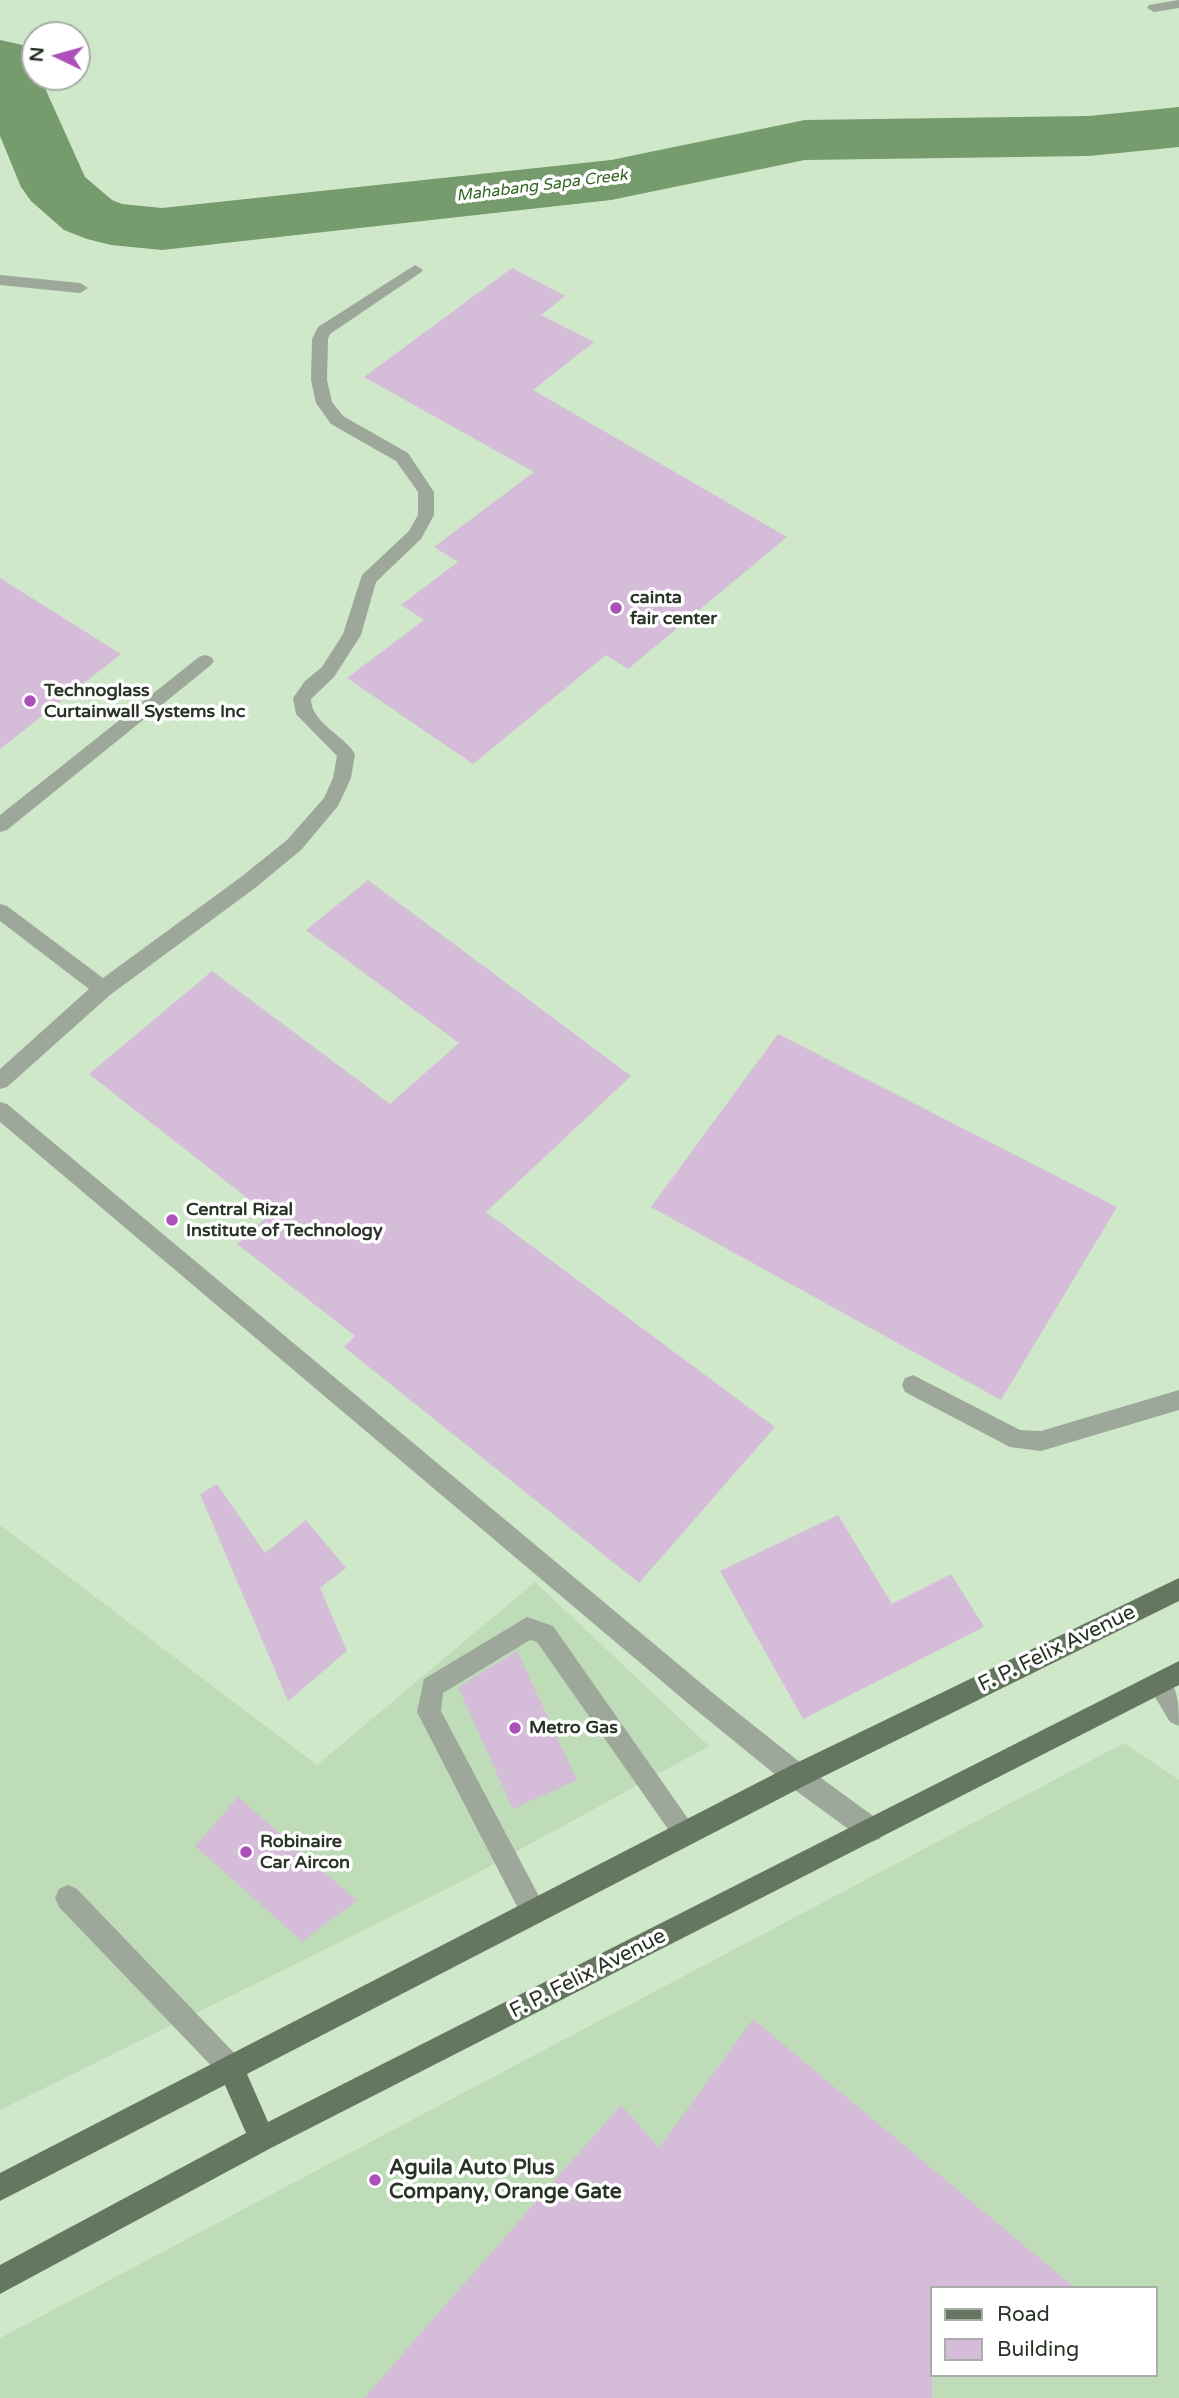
<!DOCTYPE html>
<html>
<head>
<meta charset="utf-8">
<style>
	body { margin:0 }
	#map { position:relative; width:1179px; height:2398px; overflow:hidden; background:#cfe8c9; font-family:"Varela Round",sans-serif }
	canvas { display:block }
	.legend { position:absolute; left:930px; top:2286px; width:228px; height:91px; box-sizing:border-box; background:#fff; border:2px solid #aaada9; margin:0; padding:9px 12px; list-style:none; font-size:21px; color:#2a3327 }
	.legend li { display:flex; align-items:center; gap:14px; height:35px }
	.legend b { width:35px; border:2px solid #aaada9 }
	.north { position:absolute; left:21px; top:21px; width:70px; height:70px; box-sizing:border-box; background:#fff; border:2px solid #aaada9; border-radius:50%; rotate:275deg; font-size:19px; font-weight:700; line-height:28px; text-align:center; color:#2a3327 }
	.north::after { content:''; display:block; margin:auto; width:24px; height:32px; background:#ad50ba; clip-path:polygon(50% 0,100% 100%,50% 72%,0 100%) }
</style>
</head>
<body>
<div id="map">
<canvas width="1179" height="2398"></canvas>
<ul class="legend">
<li><b style="height:9px;background:#657760"></b>Road</li>
<li><b style="height:19px;background:#d5bcd9"></b>Building</li>
</ul>
<div class="north">N</div>
</div>
<script>
const context = document.querySelector('canvas').getContext('2d');
context.lineJoin = 'round';
function fillPath(path, color) {
  context.fillStyle = color;
  context.fill(path, 'evenodd');
}
function trace(path, color, width, dash) {
  context.strokeStyle = color;
  context.lineWidth = width;
  context.lineCap = dash ? 'butt' : 'round';
  context.setLineDash(dash || []);
  context.stroke(path);
}
function label(font, color, halo, rows, align = 'center') {
  context.font = font + ' "Varela Round",sans-serif';
  context.lineWidth = 7;
  context.setLineDash([]);
  context.textBaseline = 'middle';
  context.strokeStyle = halo;
  context.fillStyle = color;
  for (const [text, x, y, turn = 0] of rows) {
    context.save();
    context.translate(x, y);
    context.rotate((+turn || 0) * Math.PI / 180);
    context.textAlign = isNaN(turn) ? turn : align;
    if (halo) context.strokeText(text, 0, 0);
    context.fillText(text, 0, 0);
    context.restore();
  }
}
const built = new Path2D(`
	M0,1525L317,1765L535,1582L709,1746L461,1882L0,2110Z
	M1124,1743L1179,1780V2398H0V2338ZM932,2288H1156V2375H932Z`);
const river = new Path2D(`
	M0,40L23,45L35,65V77H40L85,177L112,200L122,204L162,208L611,160L805,120L1089,116L1179,107V147L1089,156L805,160L611,200L162,250L111,245L87,239L64,230L31,201L21,187L0,136Z`);
const building = new Path2D(`
	M512,268L565,296L541,315L594,342L533,390L787,537L628,669L606,655L473,764L347,678L424,620L401,605L458,562L434,547L534,472L364,377Z
	M0,578L121,654L0,749Z
	M368,880L631,1076L486,1212L775,1427L639,1583L344,1347L355,1336L237,1244L269,1215L89,1074L212,971L390,1104L459,1043L306,930Z
	M778,1034L1117,1207L1001,1400L651,1207Z
	M217,1484L265,1553L306,1520L346,1568L320,1588L347,1651L288,1701L200,1494Z
	M838,1515L892,1604L951,1574L984,1627L803,1719L720,1571Z
	M517,1651L577,1780L513,1809L458,1687Z
	M238,1797L357,1901L302,1941L195,1846Z
	M753,2019L1075,2288H932V2398H364L621,2105L659,2148Z`);
const minor = new Path2D(`
	M1179,0V8L1154,12L1147,8L1149,5Z
	M415,265L423,270L420,273L330,334L328,339L327,380L332,402L343,416L408,453L434,492V515L421,539L376,582L361,635L334,677L311,699C311,723 344,735 355,754L351,778L338,806L301,850L255,888L110,995L7,1087L0,1089V1069L89,989L0,921V904L7,906L103,978L241,877L287,840L324,798L333,778L337,756L296,714L293,698L305,681L322,667L343,634L362,575L409,531L418,515V492L396,461L331,424L316,403L311,380L312,339L318,327Z
	M0,275L80,283L88,288L80,293L0,285Z
	M205,655L211,657L214,661L211,665L7,830L0,832V815L199,657Z
	M0,1102L7,1104L714,1694L806,1767L880,1821L883,1830L880,1839L871,1842L862,1839L788,1785L696,1710L0,1122Z
	M913,1375L1020,1430L1041,1431L1179,1390V1410L1041,1451L1010,1447L905,1392L902,1385L905,1378Z
	M527,1617L553,1626L698,1833L695,1842L686,1845L677,1842L537,1642L530,1640L443,1693L441,1711L542,1902L546,1911L542,1920L533,1924L524,1920L417,1712L424,1679Z
	M1159,1672C1179,1682 1179,1705 1179,1726L1170,1722L1147,1684L1151,1676Z
	M68,1885L77,1889L240,2059L244,2068L240,2077L231,2081L222,2077L59,1907L55,1898L59,1889Z`);
const major = new Path2D(`
	M1179,1578V1601L806,1785L247,2074L268,2122L1179,1661V1685L271,2148L0,2294V2265L246,2133L225,2085L0,2201V2173L788,1767Z`);
const markers = [
	[616,608,7,"#ad50ba"],
	[30,701,7,"#ad50ba"],
	[172,1220,7,"#ad50ba"],
	[515,1728,7,"#ad50ba"],
	[246,1852,7,"#ad50ba"],
	[375,2180,7,"#ad50ba"]
];
const farWaternames = [
	["Mahabang Sapa Creek",542,186,-7]
];
const poiNames = [
	["cainta",630,598],
	["fair center",630,619],
	["Technoglass",44,691],
	["Curtainwall Systems Inc",44,712],
	["Central Rizal",186,1210],
	["Institute of Technology",186,1231],
	["Metro Gas",529,1728],
	["Robinaire",260,1842],
	["Car Aircon",260,1863]
];
const nearStreetnames = [
	["F. P. Felix Avenue",1057,1649,-26],
	["F. P. Felix Avenue",588,1974,-27]
];
const nearPoinames = [
	["Aguila Auto Plus",389,2168],
	["Company, Orange Gate",389,2192]
];
fillPath(built, '#bfdcb8');
fillPath(river, '#769b6c');
fillPath(building, '#d5bcd9');
fillPath(minor, '#9da79a');
fillPath(major, '#657760');
for (const [x, y, r, color] of markers) {
  const dot = new Path2D();
  dot.arc(x, y, r, 0, 2 * Math.PI);
  context.fillStyle = color;
  context.fill(dot);
  trace(dot, '#fff', 2.5);
}
label('italic 16px', '#346525', '#fff', farWaternames);
label('bold 18px', '#2a3327', '#fff', poiNames, 'left');
label('21px', '#2a3327', '#fff', nearStreetnames);
label('bold 21px', '#2a3327', '#fff', nearPoinames, 'left');
</script>
</body>
</html>
